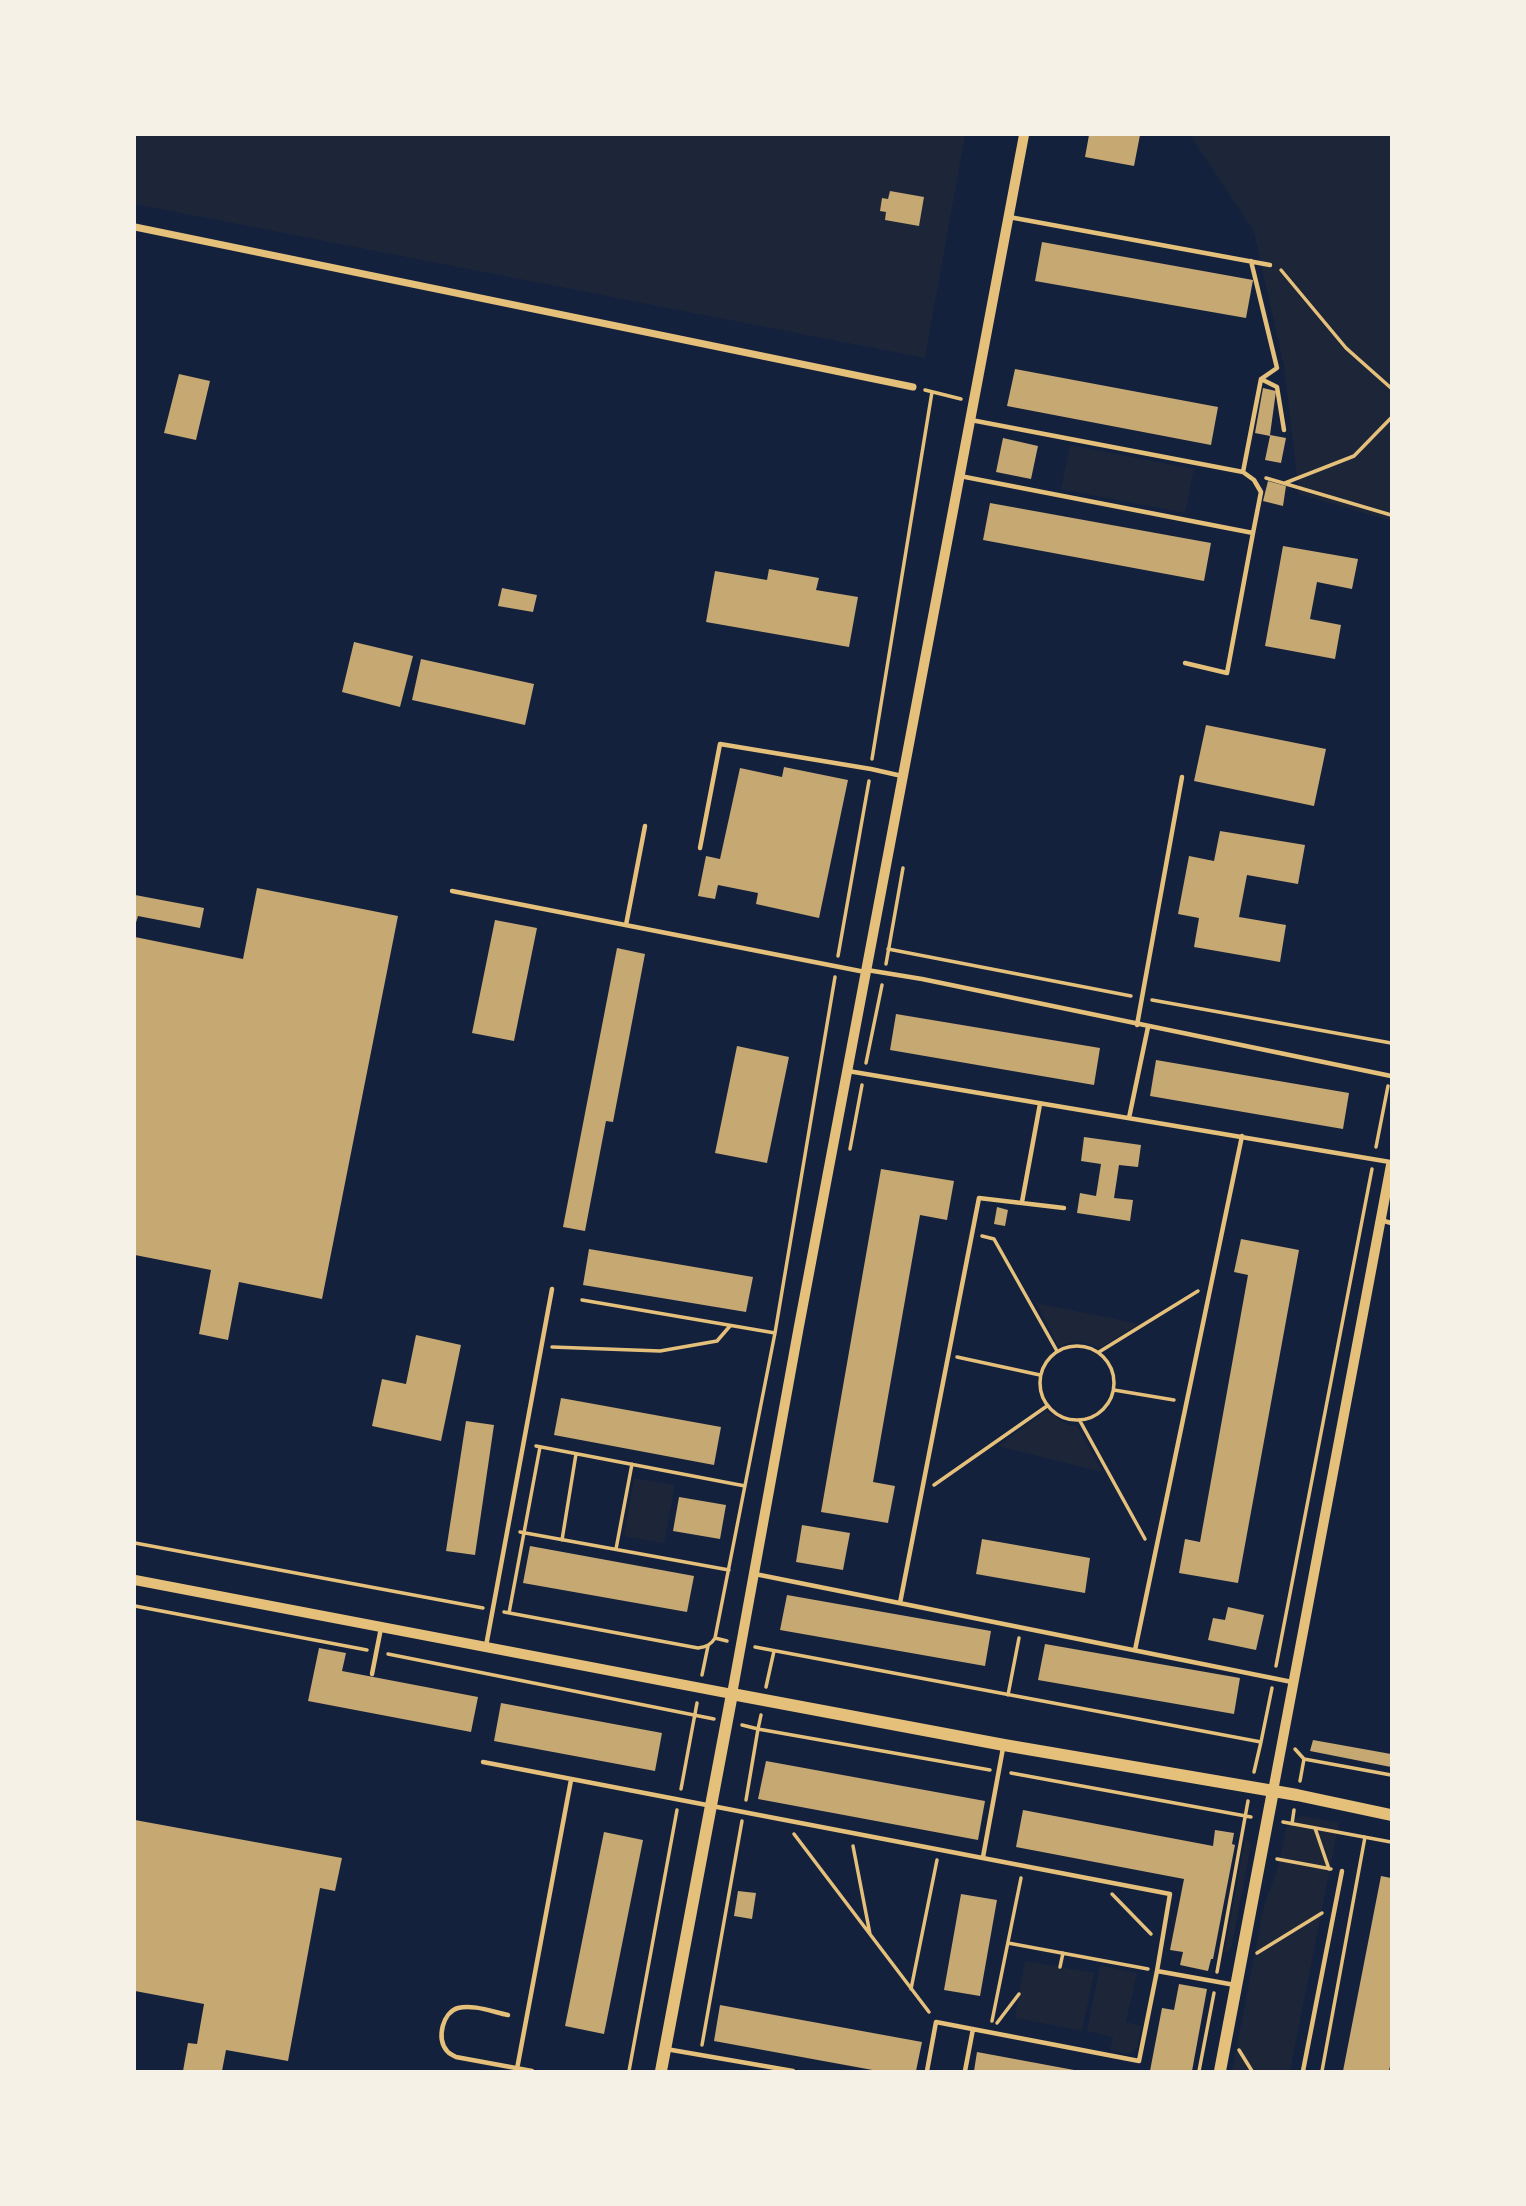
<!DOCTYPE html>
<html>
<head>
<meta charset="utf-8">
<style>
	body { margin:0 }
	#map { position:relative; width:1526px; height:2206px; overflow:hidden; background:#14213d; font-family:Montserrat,sans-serif }
	canvas { display:block }
	.frame { position:absolute; inset:0; border:136px solid #f6f1e7; pointer-events:none }
</style>
</head>
<body>
<div id="map">
<canvas width="1526" height="2206"></canvas>
<div class="frame"></div>
</div>
<script>
const context = document.querySelector('canvas').getContext('2d');
context.lineJoin = 'round';
function fillPath(path, color) {
  context.fillStyle = color;
  context.fill(path, 'evenodd');
}
function trace(path, color, width, dash) {
  context.strokeStyle = color;
  context.lineWidth = width;
  context.lineCap = dash ? 'butt' : 'round';
  context.setLineDash(dash || []);
  context.stroke(path);
}
const green = new Path2D(`
	M135,135H965L925,358L135,204Z
	M1190,135H1391V521L1299,494L1284,366L1254,232Z
	M1070,445L1194,469L1185,513L1061,489Z
	M1036,1303L1139,1324L1100,1348C1082,1341 1076,1339 1059,1347Z
	M1046,1411L1068,1425L1077,1426L1102,1472L998,1446Z
	M634,1478L675,1485L664,1543L624,1536Z
	M1303,1816L1339,1823L1290,2071H1232L1264,1906L1279,1864L1286,1829L1291,1821Z
	M1245,1840H1248L1251,1845L1231,1949L1224,1954Z
	M1025,1961L1094,1973L1082,2031L1015,2018Z
	M1100,1966L1137,1973L1126,2022L1141,2026L1137,2048L1128,2054L1110,2050L1113,2037L1087,2031Z`);
const building = new Path2D(`
	M1089,135H1140L1134,166L1085,157Z
	M890,191L924,197L919,226L885,220L886,212L880,211L882,198L888,199Z
	M1042,242L1253,280L1246,318L1035,281Z
	M1015,369L1218,407L1211,445L1007,406Z
	M179,374L210,381L196,440L164,433Z
	M1263,388L1276,391L1270,435L1286,438L1281,463L1265,460L1270,436L1255,433Z
	M1003,438L1038,446L1031,479L996,472Z
	M1268,481L1286,486L1283,506L1263,501Z
	M990,503L1211,543L1204,581L983,540Z
	M1283,546L1358,559L1352,589L1317,582L1310,619L1341,625L1335,659L1265,646Z
	M769,569L819,578L816,590L858,597L849,647L706,622L715,571L767,580Z
	M502,588L537,595L533,612L498,606Z
	M354,642L413,656L400,707L342,692Z
	M421,659L534,684L525,725L412,700Z
	M1206,725L1326,749L1314,806L1194,781Z
	M784,767L848,780L819,918L756,904L758,893L718,885L715,899L698,896L706,856L720,859L740,768L782,777Z
	M1220,831L1305,845L1298,884L1247,875L1239,917L1286,925L1280,962L1194,947L1199,918L1178,914L1189,856L1214,861Z
	M257,888L398,916L322,1299L239,1282L228,1340L199,1334L211,1270L135,1255V937L243,959Z
	M135,895L204,908L200,928L138,916L135,926Z
	M495,920L537,928L514,1041L472,1033Z
	M617,948L645,954L613,1122L606,1121L585,1231L563,1227Z
	M896,1014L1100,1048L1094,1085L890,1050Z
	M737,1046L789,1057L767,1163L715,1153Z
	M1156,1060L1349,1093L1343,1129L1150,1096Z
	M1084,1137L1141,1145L1138,1167L1119,1165L1114,1198L1133,1200L1130,1221L1077,1213L1080,1193L1096,1196L1101,1164L1081,1161Z
	M881,1169L954,1181L947,1220L920,1215L873,1482L895,1486L888,1523L821,1512Z
	M997,1207L1008,1210L1005,1226L994,1224Z
	M1241,1239L1299,1250L1238,1583L1179,1573L1185,1539L1200,1542L1248,1275L1234,1272Z
	M589,1249L753,1277L746,1312L583,1285Z
	M416,1335L461,1345L441,1441L372,1426L382,1379L406,1384Z
	M561,1398L721,1427L714,1465L554,1435Z
	M466,1421L494,1425L475,1555L446,1551Z
	M679,1497L726,1505L720,1539L673,1531Z
	M802,1525L850,1533L843,1570L796,1562Z
	M982,1539L1090,1558L1085,1593L976,1574Z
	M530,1546L694,1576L687,1612L523,1583Z
	M787,1595L991,1631L985,1666L780,1630Z
	M1228,1607L1264,1615L1256,1650L1208,1640L1213,1618L1225,1620Z
	M1045,1644L1240,1678L1234,1714L1038,1680Z
	M319,1648L346,1653L342,1671L478,1697L471,1732L308,1701Z
	M501,1703L662,1733L655,1771L494,1741Z
	M1313,1740L1391,1754V1767L1310,1751Z
	M766,1761L985,1801L978,1840L758,1799Z
	M1023,1810L1213,1846L1215,1830L1234,1833L1232,1844L1235,1845L1213,1959H1211L1208,1971L1180,1965L1183,1952L1170,1950L1184,1879L1016,1847Z
	M135,1820L342,1858L335,1891L320,1888L288,2061L226,2050L222,2071H183L188,2043L197,2044L204,2004L135,1991Z
	M604,1832L643,1840L604,2034L565,2026Z
	M1381,1876L1391,1878V2061L1389,2071H1343Z
	M738,1891L756,1893L752,1919L734,1916Z
	M961,1894L997,1900L980,1996L944,1990Z
	M1179,1984L1207,1989L1192,2071H1150L1162,2008L1174,2010Z
	M720,2005L922,2042L916,2071H878L714,2041Z
	M977,2052L1074,2070V2071H974Z`);
const path = new Path2D(`
	M1281,270L1346,348L1391,388
	M925,390L961,399
	M1266,478L1391,515
	M1285,483L1354,456L1391,418
	M872,759L932,392
	M888,949L1131,996
	M838,956L869,781
	M886,964L903,868
	M1152,1000L1391,1043
	M866,1063L882,985
	M1376,1147L1388,1086
	M850,1149L862,1085
	M982,1236L994,1239L1057,1351
	M582,1300L775,1333
	M1040 1383a37 37 0 1 1 74 0a37 37 0 1 1-74 0Z
	M552,1347L660,1351L717,1341L730,1326
	M1099,1352L1198,1291
	M957,1357L1040,1375
	M1114,1390L1174,1400
	M1080,1421L1145,1539
	M536,1446L745,1486
	M934,1485L1047,1406
	M520,1532L729,1570
	M562,1540L576,1454
	M135,1543L483,1608
	M616,1549L632,1464
	M135,1606L367,1650
	M504,1612L698,1648C706,1647 711,1645 715,1638L727,1641
	M509,1613L540,1447
	M715,1638L775,1333L835,977
	M755,1647L1261,1742L1272,1688
	M388,1654L714,1719
	M1276,1666L1372,1169
	M702,1675L708,1646
	M766,1687L774,1651
	M1008,1695L1019,1638
	M742,1725L758,1729L761,1715
	M1295,1749L1304,1759L1391,1775
	M1254,1772L1261,1742
	M1011,1773L1251,1817
	M1300,1781L1304,1759
	M681,1789L697,1703
	M746,1800L758,1729L990,1770
	M1283,1822L1391,1842
	M1292,1824L1294,1810
	M1315,1828L1329,1869
	M794,1834L929,2012
	M853,1846L870,1934
	M1277,1859L1331,1869
	M1112,1894L1151,1934
	M1008,1943L1148,1969
	M1257,1953L1322,1913
	M1060,1967L1063,1953
	M1217,1972L1248,1801
	M911,1989L937,1860
	M992,2021L1021,1878
	M997,2023L1019,1994
	M702,2045L742,1821
	M1239,2050L1252,2071
	M629,2071L677,1810
	M1199,2071L1214,1993
	M1322,2071L1365,1837`);
const service = new Path2D(`
	M1009,217L1270,265
	M1261,379L1277,387L1284,430
	M971,420L1243,472L1261,379L1277,368L1251,261
	M1243,472L1254,480L1261,492L1253,533
	M960,476L1253,533L1227,673L1185,663
	M700,848L720,744L871,769L902,776
	M452,891L865,972
	M626,925L645,826
	M867,970L922,979L1391,1076
	M1137,1025L1182,777
	M848,1071L1390,1162
	M1129,1118L1148,1027
	M1022,1202L1040,1104
	M1381,1220L1391,1223
	M755,1574L1292,1682
	M900,1603L979,1198L1064,1208
	M486,1646L552,1289
	M1135,1650L1242,1136
	M372,1674L381,1628
	M483,1762L1170,1894L1157,1971L1235,1985
	M983,1857L1003,1748
	M508,2015C493,2012 473,2004 458,2008C443,2012 436,2038 447,2051C449,2054 453,2055 456,2057L532,2071
	M666,2049L793,2071
	M517,2069L571,1780
	M927,2071L936,2022L1139,2061L1157,1971
	M965,2071L973,2029
	M1303,2071L1342,1871`);
const minor = new Path2D(`
	M135,227L913,387`);
const tertiary = new Path2D(`
	M135,1580L732,1694L799,1326L1024,135
	M1273,1791L1391,1165`);
const secondary = new Path2D(`
	M661,2071L732,1694L1004,1745L1297,1795L1391,1815
	M1220,2071L1273,1791`);
fillPath(green, '#1d2539');
fillPath(building, '#c6a872');
trace(path, '#e5c07b', 3.5);
trace(service, '#e5c07b', 4.5);
trace(minor, '#e5c07b', 7);
trace(tertiary, '#e5c07b', 10);
trace(secondary, '#e5c07b', 12);
</script>
</body>
</html>
